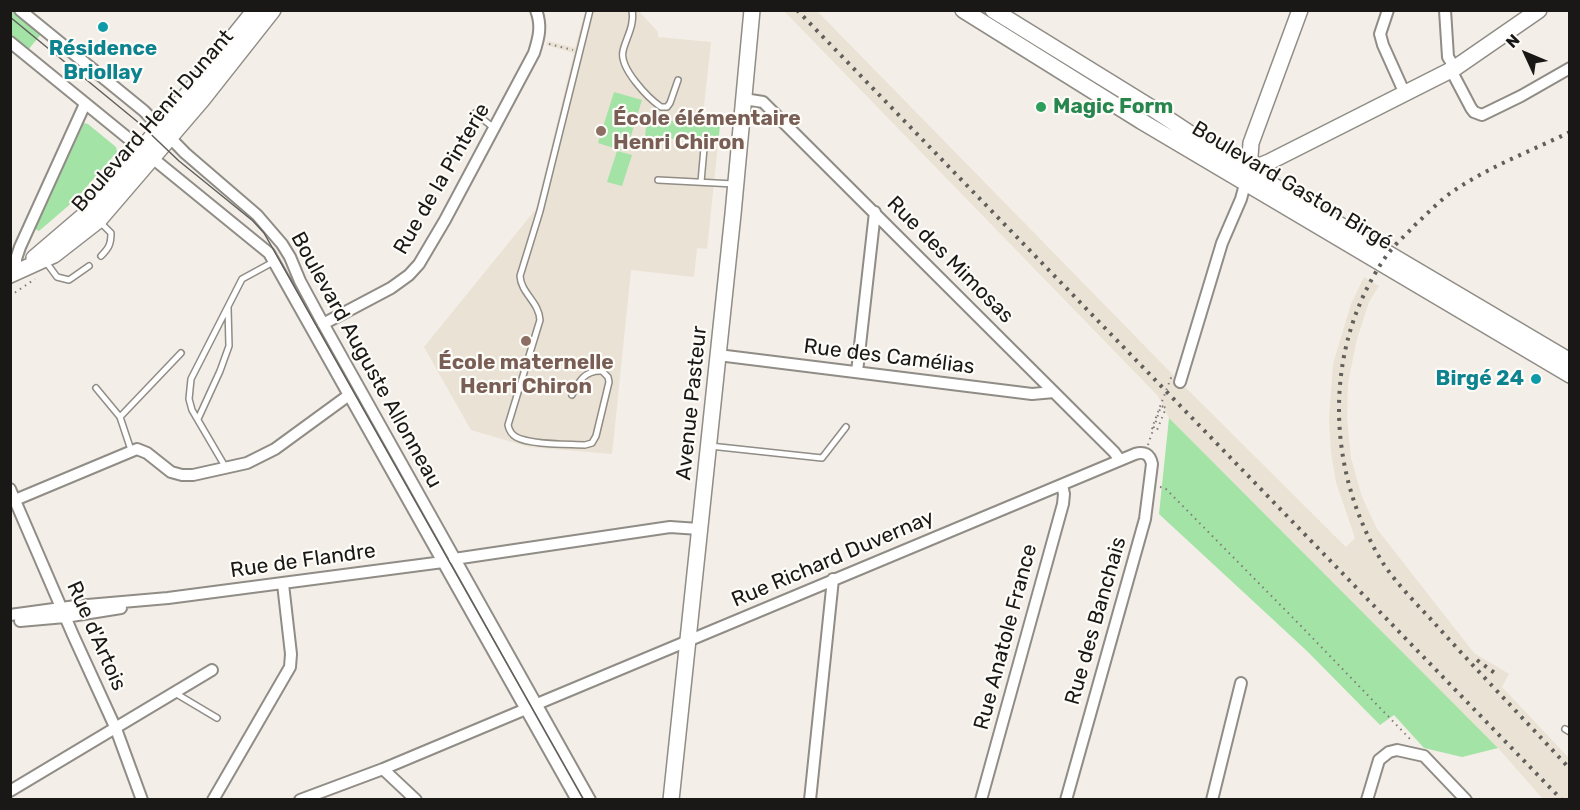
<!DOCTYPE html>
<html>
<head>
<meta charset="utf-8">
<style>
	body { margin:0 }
	#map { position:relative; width:1580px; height:810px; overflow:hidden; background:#f3eee7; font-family:Rubik,sans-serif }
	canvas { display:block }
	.frame { position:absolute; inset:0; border:12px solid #191816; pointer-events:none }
	.north { position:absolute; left:1496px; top:24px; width:60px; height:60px; -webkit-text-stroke:4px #fefcf8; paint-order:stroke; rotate:314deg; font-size:16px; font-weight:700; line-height:24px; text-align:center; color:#191816 }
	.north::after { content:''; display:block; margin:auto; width:21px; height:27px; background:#191816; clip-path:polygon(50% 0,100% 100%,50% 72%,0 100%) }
</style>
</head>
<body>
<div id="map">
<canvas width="1580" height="810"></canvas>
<div class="frame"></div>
<div class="north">N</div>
</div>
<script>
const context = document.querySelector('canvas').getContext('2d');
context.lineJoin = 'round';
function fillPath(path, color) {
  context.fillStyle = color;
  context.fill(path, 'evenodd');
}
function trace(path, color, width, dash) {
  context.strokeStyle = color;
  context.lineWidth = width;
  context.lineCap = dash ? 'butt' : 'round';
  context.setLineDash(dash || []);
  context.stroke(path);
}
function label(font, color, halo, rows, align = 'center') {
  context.font = font + ' Rubik,sans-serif';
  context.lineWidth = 4.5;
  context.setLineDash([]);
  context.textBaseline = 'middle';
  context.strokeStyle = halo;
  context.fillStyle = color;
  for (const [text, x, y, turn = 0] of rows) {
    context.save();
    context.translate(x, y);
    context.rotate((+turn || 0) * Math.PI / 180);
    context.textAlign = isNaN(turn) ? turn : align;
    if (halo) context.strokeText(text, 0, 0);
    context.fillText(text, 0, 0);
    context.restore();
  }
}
const built = new Path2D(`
	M638,10L658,32V37L711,42L703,115L721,117L720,126L648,118L645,136L718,144L707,249L697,248L694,277L631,270L612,454L529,447L471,430L424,347L536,209L574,53L546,45L548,41L575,48L585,11Z
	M784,11H817L1180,382L1346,547L1355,538L1336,482L1331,453L1329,419L1333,364L1351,304L1364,277L1379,286L1369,302L1357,339L1348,383L1347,419L1351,458L1362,497L1377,529L1474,653L1509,674L1502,687L1569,758V799H1543L1498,748L1169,418L1158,396Z`);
const green = new Path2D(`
	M10,11H14L42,33L28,50L11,35Z
	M614,92L642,100L626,152L598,143Z
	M647,118L720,126L718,144L645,136Z
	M84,123L88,124L116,147L117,152L74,201L39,231L35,229Z
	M617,151L632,155L622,186L607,182Z
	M1169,418L1498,748L1462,757L1424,748L1394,715L1380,725L1307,651L1159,514Z`);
const path = new Path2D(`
	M549,44L573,50
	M10,296L35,279
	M1148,445L1161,406L1164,407
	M1160,487L1165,488L1301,626L1411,740`);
const lane = new Path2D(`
	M632,10C635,25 626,38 623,51C619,68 648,98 661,107H667L670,103L678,80
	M475,113L494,128
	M658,180L734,184
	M701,182L704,148
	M100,222L111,233C111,244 109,248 101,256
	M46,262L57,277L69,280L89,266
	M96,388L120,417
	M572,395C579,381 585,370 602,371L608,377L609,382L596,436L592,443L585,445C569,444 530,445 516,437C511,434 509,430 508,425L540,320C539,302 521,293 520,276L540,211L590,10
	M198,419L220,371L229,346L228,308
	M710,446L822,458L846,427
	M131,450L120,417L181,353
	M226,468L192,410L189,399L191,379L242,279L275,261
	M175,693L217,718
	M1565,729L1570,732`);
const street = new Path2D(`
	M20,10L144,111L185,153L257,215L282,244L290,257L300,281L320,318L590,800
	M1388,10L1380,34L1383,45L1405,94
	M1445,10L1448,57L1455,68
	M10,42L269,253L577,800
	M1451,70L1471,108L1474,112L1482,115L1521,96L1570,68
	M744,99L763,102L1114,452L1120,460
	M16,272V259L20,247L85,104
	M323,324L391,288L409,275L419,264L445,220L534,53C539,37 542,26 536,10
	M718,355L1032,394L1054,392
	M857,372L875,212
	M1180,382L1222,243L1241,199L1247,177
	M10,489L73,635L116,729L142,800
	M15,500L137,449L147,453L171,472L182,475H193L247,463L275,449L349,395
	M454,559L670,527L699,529
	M10,615L76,606L168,598L443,562
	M20,621L65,617L121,608
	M537,704L1135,454C1144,451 1150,454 1152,464L1145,519L1066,800
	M383,769L526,709
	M10,791L212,670
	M213,800L290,667L291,654L283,584
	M300,800L383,769L416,800
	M810,800L833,579
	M981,800L1063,504L1064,494L1062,485
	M1212,800L1241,683
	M1367,800L1379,760L1389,752L1397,750L1424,756L1466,800`);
const secondary = new Path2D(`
	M963,10L1141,121L1570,375
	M993,10L1150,107L1230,160L1570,361
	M1249,170L1269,162L1455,68L1539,10
	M1249,170L1251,143L1300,10
	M34,258L89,211L177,107L255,10
	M10,275L54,255L99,220L202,100L273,10
	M671,800L733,214L752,10`);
const tram = new Path2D(`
	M10,17L139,123L179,161L253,221L264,233L584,800`);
const rail = new Path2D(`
	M797,10L1562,800
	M1570,132C1531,151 1488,167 1452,192C1439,201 1427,214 1415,225C1406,235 1395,244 1387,255C1323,345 1325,467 1381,560C1396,584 1418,605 1437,626C1480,674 1526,721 1570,769
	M1477,660L1496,674`);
const pathBridge = new Path2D(`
	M1164,407L1166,408L1157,430L1152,428L1172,375`);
const markers = [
	[103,27,6,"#0f9aa8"],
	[1041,107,6,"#2e9e5b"],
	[601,131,6,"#8d6e63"],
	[526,341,6,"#8d6e63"],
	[1536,379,6,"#0f9aa8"]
];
const cultureNames = [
	["Résidence",103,49],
	["Briollay",103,73],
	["Birgé 24",1524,379,"right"]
];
const leisureNames = [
	["Magic Form",1053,107]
];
const educationNames = [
	["École élémentaire",613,119],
	["Henri Chiron",613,143],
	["École maternelle",526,363,"center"],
	["Henri Chiron",526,387,"center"]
];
const streetNames = [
	["Boulevard Henri Dunant",153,121,-49],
	["Rue de la Pinterie",442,179,-60],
	["Boulevard Gaston Birgé",1292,186,31],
	["Rue des Mimosas",950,260,45],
	["Rue des Camélias",889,357,7],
	["Boulevard Auguste Allonneau",366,360,61],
	["Avenue Pasteur",692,403,-84],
	["Rue Richard Duvernay",833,559,-23],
	["Rue de Flandre",303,561,-8],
	["Rue des Banchais",1096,621,-74],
	["Rue d'Artois",96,636,66],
	["Rue Anatole France",1006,637,-75]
];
fillPath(built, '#eae2d4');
fillPath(green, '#a3e3a5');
trace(lane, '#908c86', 8);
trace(street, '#908c86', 14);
trace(secondary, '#908c86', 18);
trace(path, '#7f7c78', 2, [1.5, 4.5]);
trace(lane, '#fff', 5);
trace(street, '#fff', 10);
trace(secondary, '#fff', 15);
trace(tram, '#615f5b', 1.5);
trace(rail, '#615f5b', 4, [3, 6]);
trace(pathBridge, '#7f7c78', 2, [1.5, 4.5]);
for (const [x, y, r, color] of markers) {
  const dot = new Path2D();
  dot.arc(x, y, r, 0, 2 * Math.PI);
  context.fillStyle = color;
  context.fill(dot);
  trace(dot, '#fefcf8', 2);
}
label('bold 21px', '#0d838f', '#fefcf8', cultureNames);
label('bold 21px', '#27864d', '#fefcf8', leisureNames, 'left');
label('bold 21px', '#785e54', '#fefcf8', educationNames, 'left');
label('21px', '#191816', '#fefcf8', streetNames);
</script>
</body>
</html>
